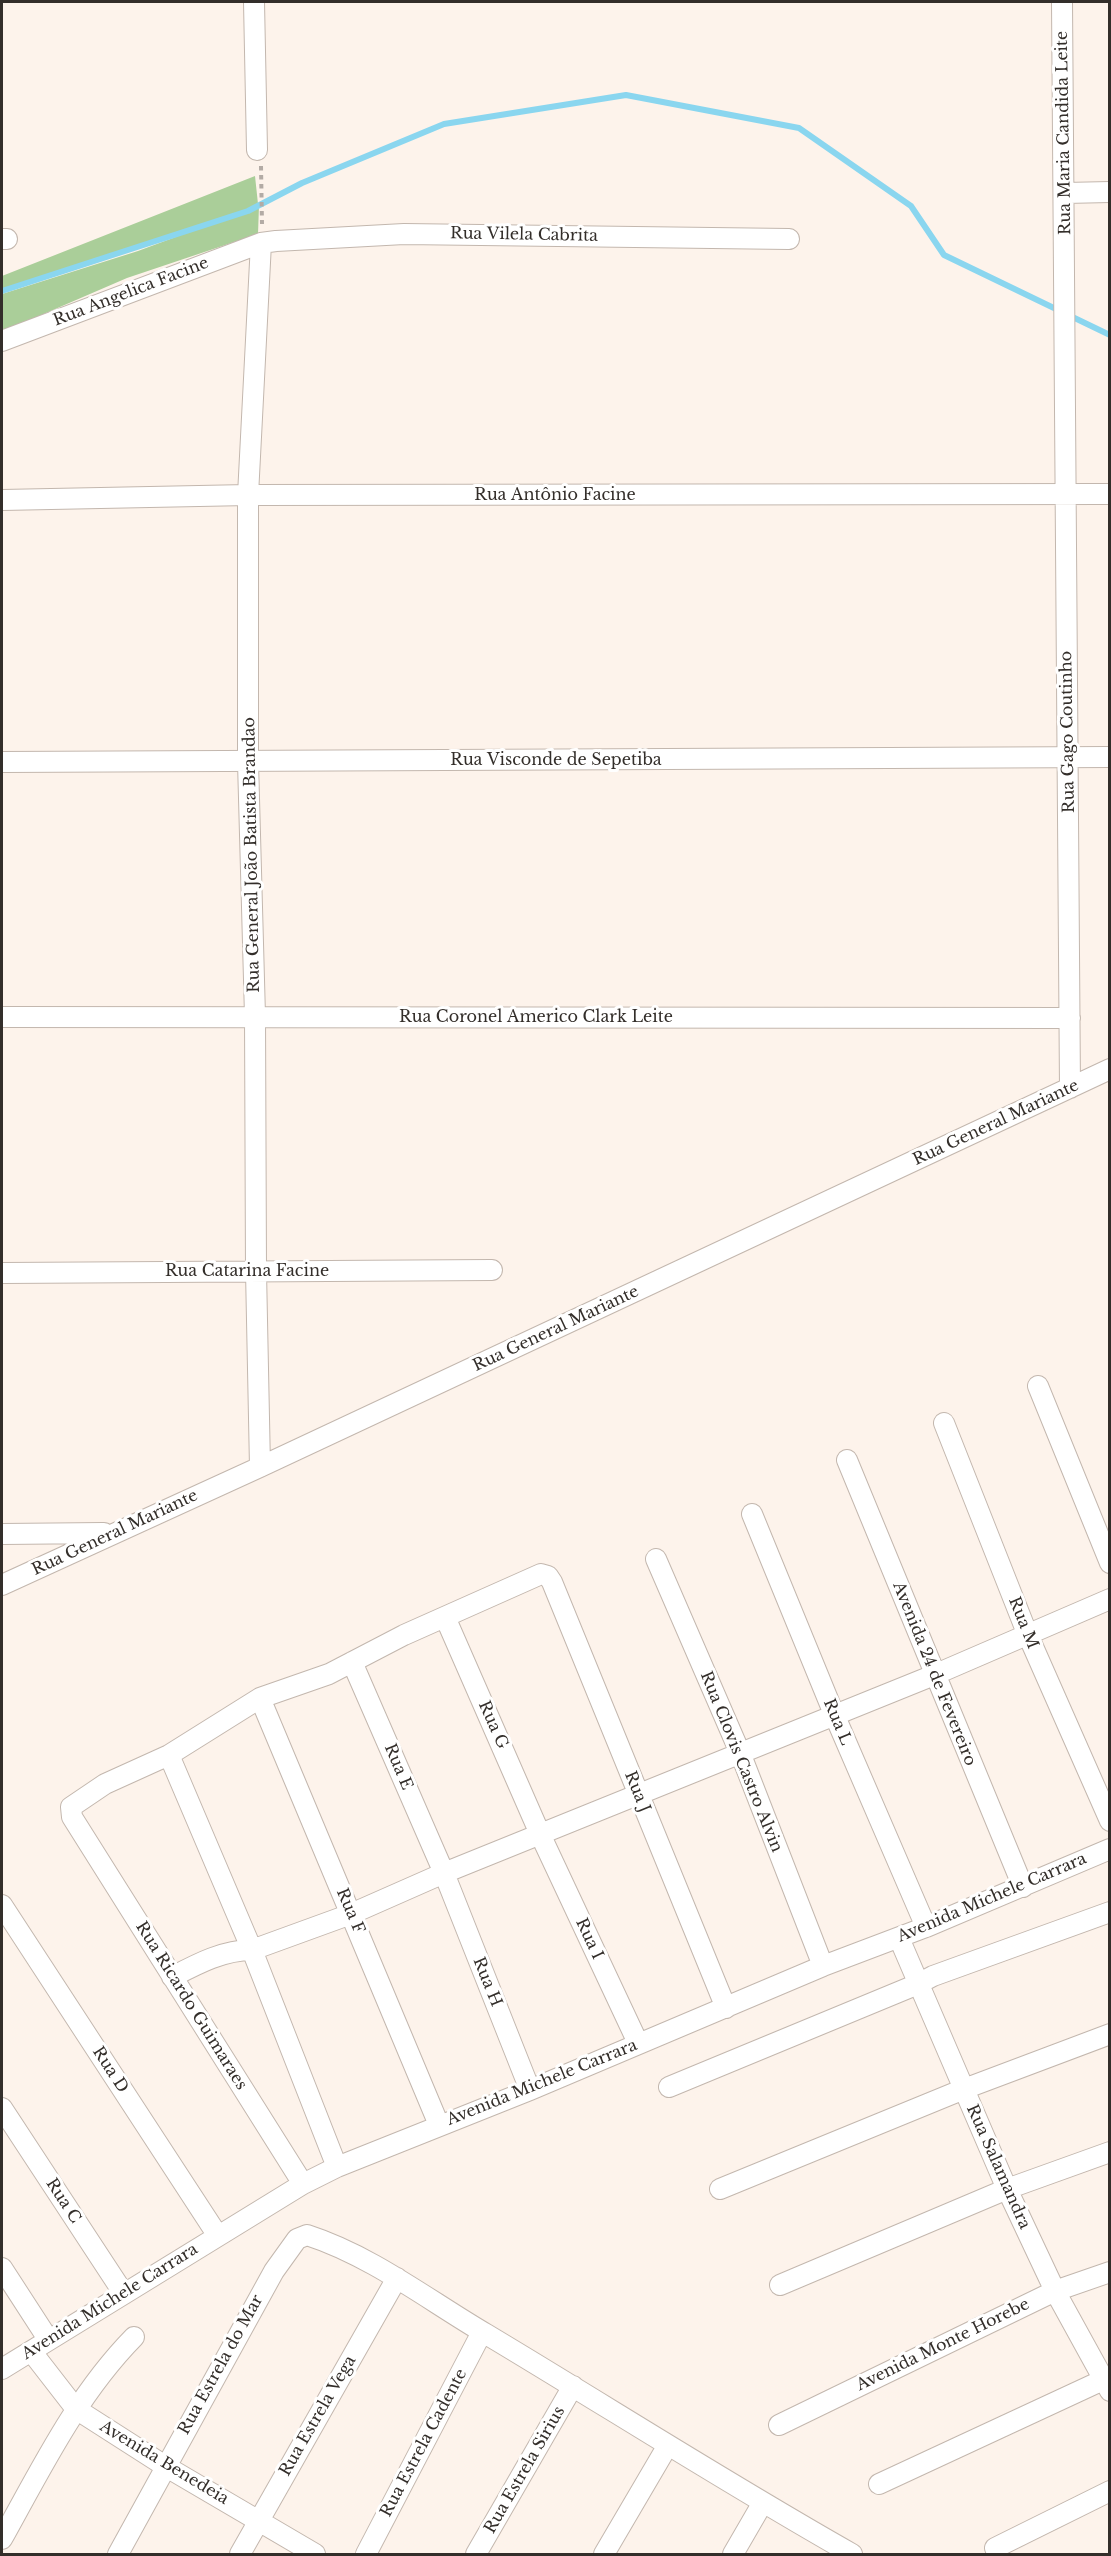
<!DOCTYPE html>
<html>
<head>
<meta charset="utf-8">
<style>
	body { margin:0 }
	#map { position:relative; width:1111px; height:2556px; overflow:hidden; background:#fdf3eb; font-family:"Libre Baskerville",serif }
	canvas { display:block }
	.frame { position:absolute; inset:0; border:3px solid #332e2a; pointer-events:none }
</style>
</head>
<body>
<div id="map">
<canvas width="1111" height="2556"></canvas>
<div class="frame"></div>
</div>
<script>
const context = document.querySelector('canvas').getContext('2d');
context.lineJoin = 'round';
function fillPath(path, color) {
  context.fillStyle = color;
  context.fill(path, 'evenodd');
}
function trace(path, color, width, dash) {
  context.strokeStyle = color;
  context.lineWidth = width;
  context.lineCap = dash ? 'butt' : 'round';
  context.setLineDash(dash || []);
  context.stroke(path);
}
function label(font, color, halo, rows, align = 'center') {
  context.font = font + ' "Libre Baskerville",serif';
  context.lineWidth = 6;
  context.setLineDash([]);
  context.textBaseline = 'middle';
  context.strokeStyle = halo;
  context.fillStyle = color;
  for (const [text, x, y, turn = 0] of rows) {
    context.save();
    context.translate(x, y);
    context.rotate((+turn || 0) * Math.PI / 180);
    context.textAlign = isNaN(turn) ? turn : align;
    if (halo) context.strokeText(text, 0, 0);
    context.fillText(text, 0, 0);
    context.restore();
  }
}
const forest = new Path2D(`
	M255,176L258,204L247,210L140,247L2,291V276Z
	M259,206L258,234L127,278L2,332V294L138,251Z`);
const stream = new Path2D(`
	M2,291L248,211L302,183L444,124L626,95L799,128L911,206L944,255L1110,335`);
const path = new Path2D(`
	M261,166L262,224`);
const street = new Path2D(`
	M254,2L257,150
	M1062,2L1070,1088
	M1065,193L1110,192
	M2,239H7
	M2,341L261,243L276,241L404,234L789,239
	M2,500L248,495L1110,494
	M2,762L1110,757
	M2,1017L1070,1018
	M2,1273L492,1270
	M1038,1386L1110,1563
	M944,1423L1027,1633L1110,1821
	M847,1460L1023,1887
	M260,1467L256,1271L255,1016L248,762V495L261,243
	M752,1514L834,1714L926,1927
	M2,1534L104,1533
	M656,1559L741,1755L823,1966
	M2,1585L260,1467L1110,1069
	M445,1617L540,1834L638,2043
	M352,1662L444,1873L530,2090
	M260,1698L439,2125
	M169,1755L252,1950L337,2167
	M2,1905L218,2236
	M899,1938L1007,2189L1055,2291L1110,2391
	M172,1977C197,1964 223,1950 252,1950L351,1914L444,1873L934,1675L1110,1599
	M669,2087L918,1984L933,1976L1110,1912
	M2,2108L124,2294
	M303,2184L72,1817L71,1807L105,1784L169,1755L260,1698L329,1674L404,1635L541,1574L548,1576L552,1582L726,2008
	M720,2189L964,2089L1110,2034
	M2,2268L48,2339
	M780,2285L1007,2189L1110,2152
	M31,2351L76,2409L165,2466L315,2554
	M2,2369L303,2184L337,2167L530,2090L823,1966L926,1927L1110,1849
	M779,2425L1055,2291L1110,2272
	M879,2484L1103,2380
	M2,2539C41,2469 77,2395 134,2337
	M995,2548L1110,2491
	M118,2554L274,2271L297,2239L307,2235C372,2256 428,2300 486,2334C608,2407 728,2484 852,2554
	M240,2554L397,2278
	M366,2554L482,2332
	M476,2554L573,2386
	M604,2554L668,2445
	M733,2554L762,2504`);
const streetNames = [
	["Rua Maria Candida Leite",1064,133,-91],
	["Rua Vilela Cabrita",524,235,1],
	["Rua Angelica Facine",131,292,-21],
	["Rua Antônio Facine",555,495],
	["Rua Gago Coutinho",1068,732,-91],
	["Rua Visconde de Sepetiba",556,760],
	["Rua General João Batista Brandao",252,855,-91],
	["Rua Coronel Americo Clark Leite",536,1017],
	["Rua General Mariante",996,1123,-25],
	["Rua Catarina Facine",247,1271],
	["Rua General Mariante",556,1329,-25],
	["Rua General Mariante",115,1533,-25],
	["Rua M",1023,1623,68],
	["Avenida 24 de Fevereiro",934,1674,68],
	["Rua L",837,1722,67],
	["Rua G",493,1725,66],
	["Rua Clovis Castro Alvin",741,1762,68],
	["Rua E",398,1767,67],
	["Rua J",637,1792,68],
	["Avenida Michele Carrara",992,1898,-23],
	["Rua F",350,1911,67],
	["Rua I",589,1939,65],
	["Rua H",487,1982,68],
	["Rua Ricardo Guimaraes",191,2006,58],
	["Rua D",110,2070,57],
	["Avenida Michele Carrara",542,2083,-22],
	["Rua Salamandra",998,2167,66],
	["Rua C",63,2201,57],
	["Avenida Michele Carrara",110,2302,-32],
	["Avenida Monte Horebe",943,2345,-26],
	["Rua Estrela do Mar",221,2365,-61],
	["Rua Estrela Vega",318,2416,-60],
	["Rua Estrela Cadente",424,2443,-62],
	["Avenida Benedeia",164,2463,31],
	["Rua Estrela Sirius",525,2470,-60]
];
fillPath(forest, '#aace99');
trace(stream, '#8ad6ef', 6);
trace(street, '#c3b7ae', 22);
trace(path, '#b3aba5', 4, [4.5, 4.5]);
trace(street, '#fff', 20);
label('16px', '#332e2a', '#fff', streetNames);
</script>
</body>
</html>
